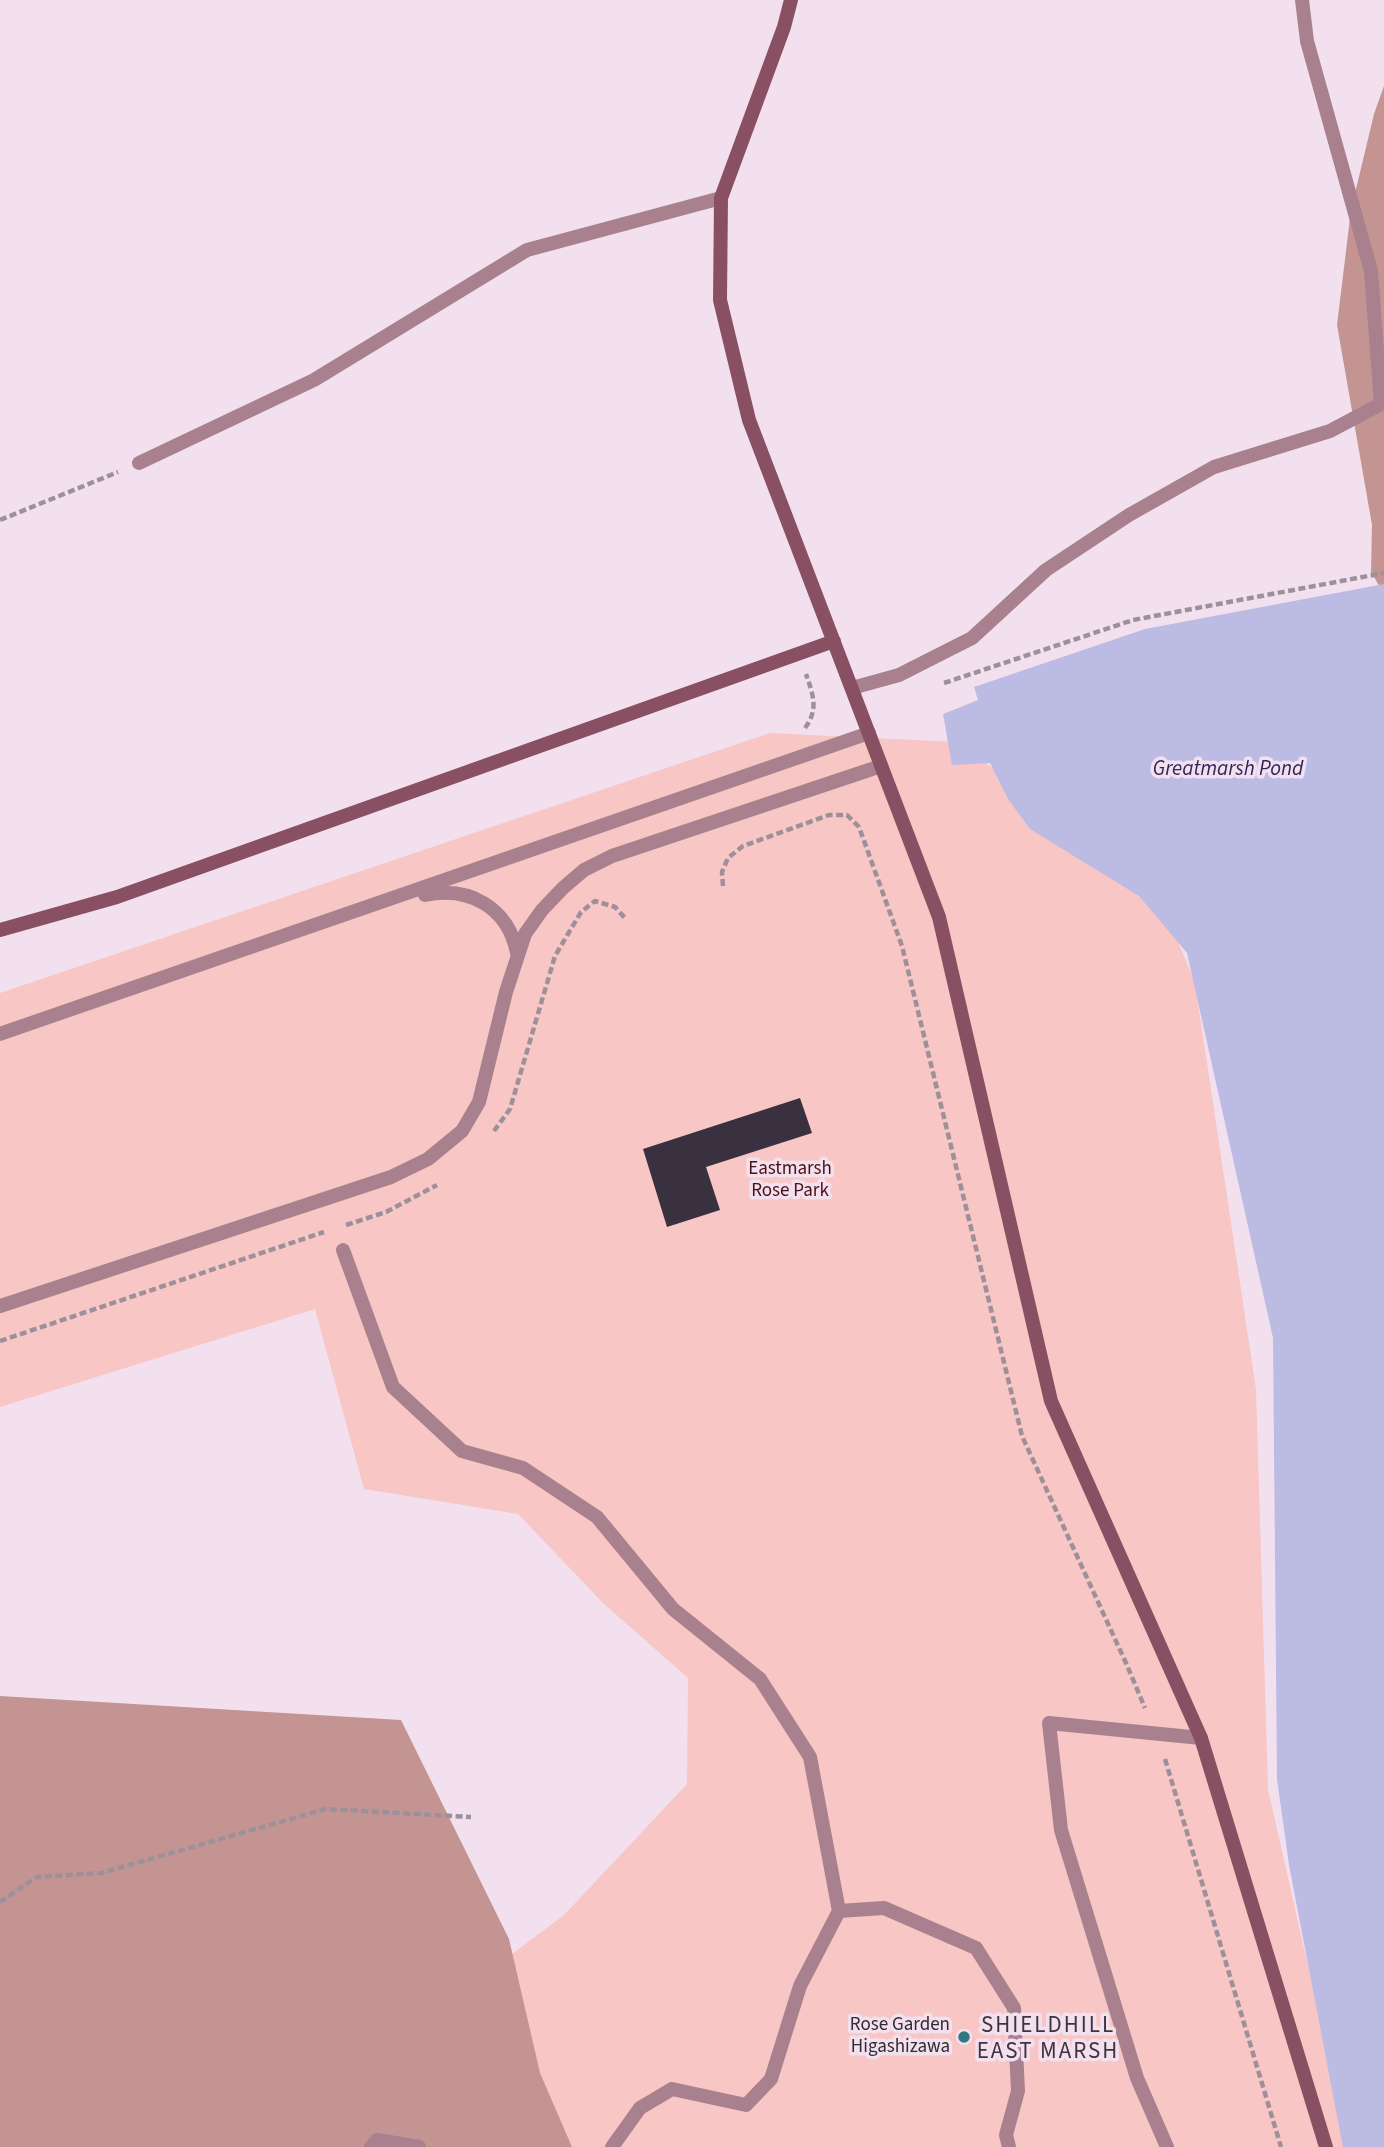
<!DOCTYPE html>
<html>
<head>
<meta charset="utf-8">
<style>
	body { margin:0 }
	canvas { display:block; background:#f3e0ef }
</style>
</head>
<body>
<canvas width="1384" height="2147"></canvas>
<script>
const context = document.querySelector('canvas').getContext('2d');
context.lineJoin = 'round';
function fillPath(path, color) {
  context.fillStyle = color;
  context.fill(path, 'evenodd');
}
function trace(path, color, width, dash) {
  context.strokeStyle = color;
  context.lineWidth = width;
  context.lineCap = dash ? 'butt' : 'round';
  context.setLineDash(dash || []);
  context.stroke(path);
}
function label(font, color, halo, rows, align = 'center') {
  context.font = font + ' "Source Sans 3",sans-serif';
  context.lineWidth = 7;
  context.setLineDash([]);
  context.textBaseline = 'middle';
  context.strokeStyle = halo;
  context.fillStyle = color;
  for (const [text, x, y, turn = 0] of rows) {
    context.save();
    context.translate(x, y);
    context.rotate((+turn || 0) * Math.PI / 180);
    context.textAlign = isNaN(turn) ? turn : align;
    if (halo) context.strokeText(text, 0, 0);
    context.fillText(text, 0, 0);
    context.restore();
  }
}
const green = new Path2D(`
	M770,733L957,742L1156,888L1195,983L1256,1389L1268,1789L1349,2147H189L468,1987L564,1915L687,1784L688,1678L603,1603L518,1514L364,1489L315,1309L0,1407V993Z`);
const forest = new Path2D(`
	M1384,86V594L1371,572L1372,525L1337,325L1351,210L1374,114Z
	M0,1696L401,1720L509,1939L540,2073L572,2147H0Z`);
const water = new Path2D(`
	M1384,584V2147H1343L1289,1865L1277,1779L1273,1338L1187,953L1139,896L1030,829L1008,799L990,763L952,765L943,714L978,700L974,687L1145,629Z`);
const building = new Path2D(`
	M800,1098L812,1133L706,1167L720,1210L667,1227L643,1149Z`);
const path = new Path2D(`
	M0,520L118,472
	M944,683L1133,620L1384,573
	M805,728C819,709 813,695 806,674
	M723,886L722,872L728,858L743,846L829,815H847L859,827L902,946L1022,1436L1126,1663L1145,1708
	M494,1131L510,1109L555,956L581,912L595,901L615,907L625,918
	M346,1225L386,1212L437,1185
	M0,1341L324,1232
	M1165,1759L1281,2147
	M0,1902L37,1877L101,1873L326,1809L471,1817`);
const lane = new Path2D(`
	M425,895C469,886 508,907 517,953
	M0,1034L869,733
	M0,1306L391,1177L428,1159L462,1131L479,1102L506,992L525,934L542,910L563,888L584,870L612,856L881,766`);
const street = new Path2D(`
	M139,463L314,380L527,250L721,198
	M852,688L899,675L972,638L1046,570L1129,515L1214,467L1330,431L1381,404L1371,271L1307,41L1302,0
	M343,1250L393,1387L462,1451L523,1468L597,1517L673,1609L760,1679L810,1757L839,1911L800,1986L771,2079L746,2105L672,2089L640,2108L612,2147
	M839,1911L884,1908L976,1948L1014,2008L1018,2091L1006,2135L1009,2147
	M371,2147L377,2140L419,2147
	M1167,2147L1137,2078L1061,1830L1049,1723L1201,1738`);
const secondary = new Path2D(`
	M791,0L784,27L721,198L720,300L749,420L939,917L1051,1401L1201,1738L1326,2147
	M0,930L117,897L834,641`);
const markers = [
	[964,2037,7,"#337786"]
];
const parkNames = [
	["Eastmarsh",790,1170],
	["Rose Park",790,1192]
];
const poiNames = [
	["Rose Garden",950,2026],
	["Higashizawa",950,2048]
];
const waterNames = [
	["Greatmarsh Pond",1228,770]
];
const quarterNames = [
	["SHIELDHILL",1048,2027],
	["EAST MARSH",1048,2053]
];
fillPath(green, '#f8c6c4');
fillPath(forest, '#c39492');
fillPath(water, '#bcbbe4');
fillPath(building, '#3a3140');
trace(path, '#9e909b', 4.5, [7, 3.5]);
trace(lane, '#a9818e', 14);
trace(street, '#a9818e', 14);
trace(secondary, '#895064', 14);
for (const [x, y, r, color] of markers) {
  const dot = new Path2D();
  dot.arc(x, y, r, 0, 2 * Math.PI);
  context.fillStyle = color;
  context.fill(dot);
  trace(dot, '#f3e0ef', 2.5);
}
label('19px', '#4b1115', '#f3e0ef', parkNames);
label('19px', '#322b31', '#f3e0ef', poiNames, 'right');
label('italic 21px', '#2e275a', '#f3e0ef', waterNames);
context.letterSpacing = '2px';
label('23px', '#41323e', '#f3e0ef', quarterNames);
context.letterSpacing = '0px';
</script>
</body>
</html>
